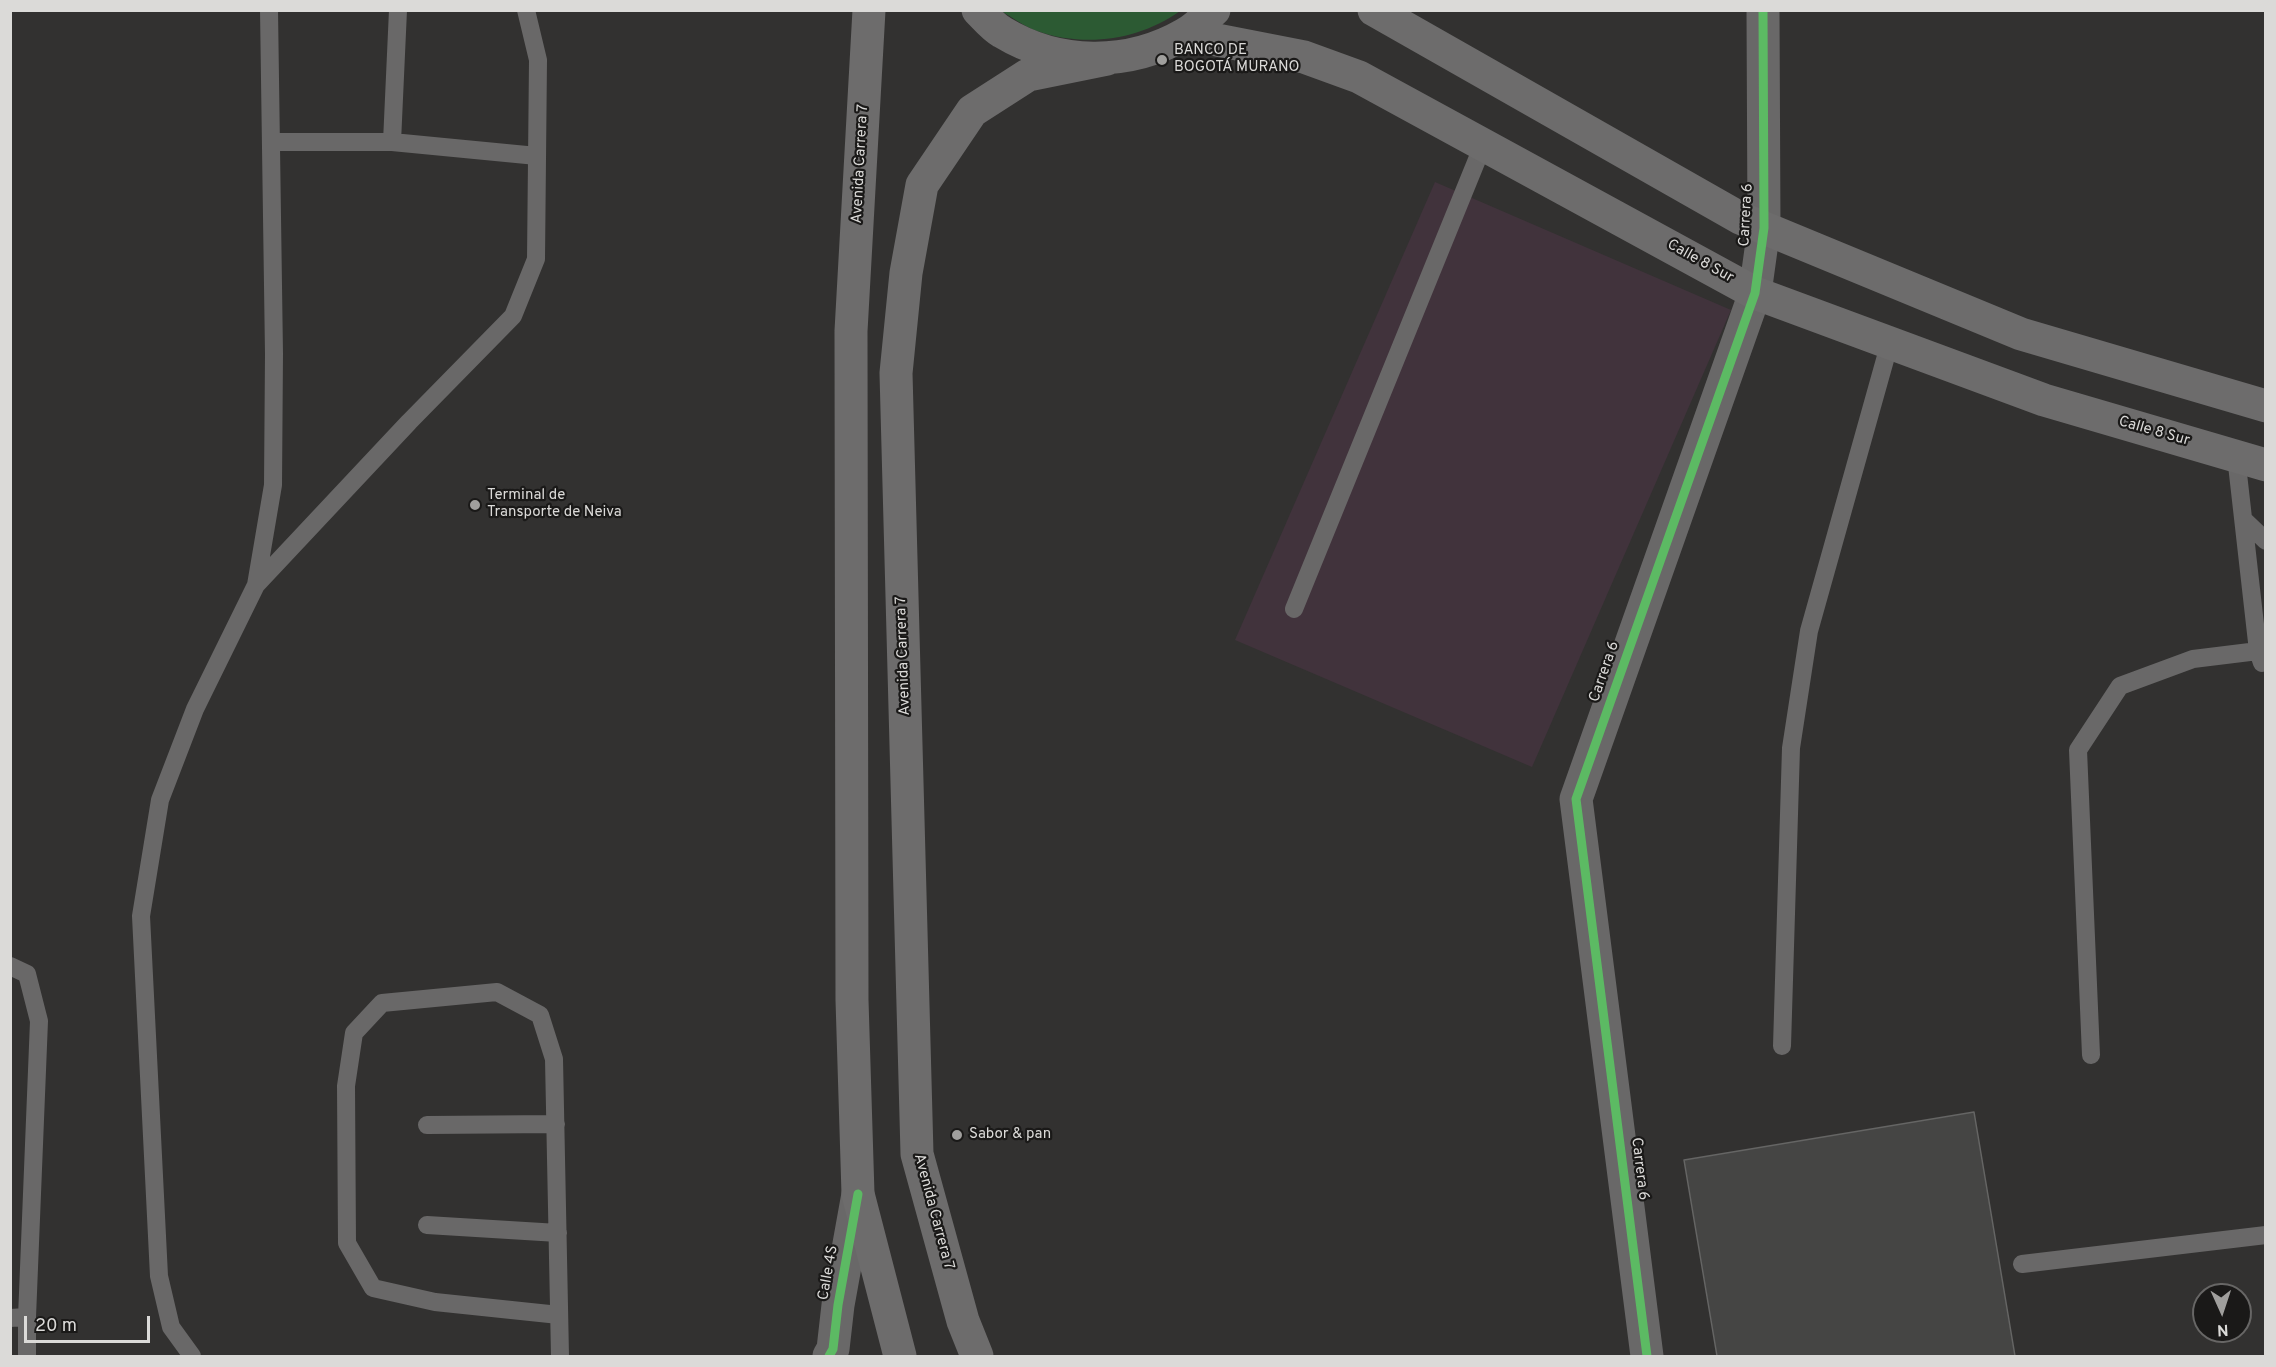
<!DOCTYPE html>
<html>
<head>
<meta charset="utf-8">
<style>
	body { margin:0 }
	#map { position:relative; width:2276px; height:1367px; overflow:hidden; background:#323130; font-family:Overpass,sans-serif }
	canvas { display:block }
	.frame { position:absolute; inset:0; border:12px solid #dbdad8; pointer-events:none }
	.north { position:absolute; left:2192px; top:1283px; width:60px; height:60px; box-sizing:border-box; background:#1a1918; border:2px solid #676665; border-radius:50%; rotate:177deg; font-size:16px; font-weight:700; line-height:24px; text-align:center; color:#dbdad8 }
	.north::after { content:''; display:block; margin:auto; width:21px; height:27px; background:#a09f9d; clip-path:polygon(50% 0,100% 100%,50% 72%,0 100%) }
	.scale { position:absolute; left:24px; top:1316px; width:126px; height:27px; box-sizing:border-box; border:3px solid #dbdad8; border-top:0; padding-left:8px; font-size:18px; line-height:21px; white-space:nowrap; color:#dbdad8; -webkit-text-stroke:4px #1a1918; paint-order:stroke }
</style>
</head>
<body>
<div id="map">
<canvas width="2276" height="1367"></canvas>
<div class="frame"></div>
<div class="north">N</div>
<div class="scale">20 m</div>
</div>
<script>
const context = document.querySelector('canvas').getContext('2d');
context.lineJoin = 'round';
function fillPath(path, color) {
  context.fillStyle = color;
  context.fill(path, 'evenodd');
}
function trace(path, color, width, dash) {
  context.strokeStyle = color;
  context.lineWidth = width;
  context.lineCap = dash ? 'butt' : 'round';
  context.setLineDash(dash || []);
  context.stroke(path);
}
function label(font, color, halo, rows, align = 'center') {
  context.font = font + ' Overpass,sans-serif';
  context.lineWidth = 4.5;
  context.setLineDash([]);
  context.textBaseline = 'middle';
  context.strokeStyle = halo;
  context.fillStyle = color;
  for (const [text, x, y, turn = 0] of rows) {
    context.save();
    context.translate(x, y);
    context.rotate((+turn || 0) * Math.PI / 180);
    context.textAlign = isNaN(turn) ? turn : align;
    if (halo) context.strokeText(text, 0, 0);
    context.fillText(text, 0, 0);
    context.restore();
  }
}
const industrial = new Path2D(`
	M1435,182L1731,310L1532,767L1235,640Z`);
const green = new Path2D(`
	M1001,11H1180C1139,40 1086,48 1037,31C1025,27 1012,17 1001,11Z`);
const building = new Path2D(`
	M1974,1112L2015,1356H1717L1684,1160Z`);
const lane = new Path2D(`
	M271,142H392L398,10
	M392,142L537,156
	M2236,456L2258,651L2262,663
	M2244,520L2266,541
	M256,585L409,422L513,316L536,259L538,60L526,10
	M1294,609L1483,145
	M10,966L27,974L39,1021L27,1317
	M1782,1046L1791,748L1809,631L1890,342
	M2091,1055L2078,750L2120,686L2193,659L2258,651L2266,660
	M427,1125L556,1124
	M427,1225L558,1233
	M2022,1264L2266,1235
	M559,1315L435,1302L373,1288L347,1243L346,1086L354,1033L382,1003L497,992L540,1015L554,1059L560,1356
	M10,1318L27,1317V1356
	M192,1356L171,1327L159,1276L141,916L160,800L195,709L256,585L273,485L274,354L269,10`);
const street = new Path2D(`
	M829,1356L833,1349L838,1305L858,1194
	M1647,1356L1576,799L1755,293L1764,228L1763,10`);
const secondary = new Path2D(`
	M869,10L851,331L852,1000L858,1194L900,1356
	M978,10C985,17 993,27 1002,32C1058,66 1128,67 1185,34C1196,28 1205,18 1214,10
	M1374,10L1740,218L2021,334L2266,406
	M1186,34L1304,57L1359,77L1755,293L2044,400L2266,465
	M977,1356L963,1321L917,1154L896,373L906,273L922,185L972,111L1028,75L1107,59`);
const cycleway = new Path2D(`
	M829,1356L833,1349L838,1305L858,1194
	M1647,1356L1576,799L1755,293L1764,228L1763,10`);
const markers = [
	[1162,60,6,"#a09f9d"],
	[475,505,6,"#a09f9d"],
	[957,1135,6,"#a09f9d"]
];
const poiNames = [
	["BANCO DE",1174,51],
	["BOGOTÁ MURANO",1174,68],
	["Terminal de",487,496],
	["Transporte de Neiva",487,513],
	["Sabor & pan",969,1135]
];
const streetNames = [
	["Avenida Carrera 7",861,164,-87],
	["Carrera 6",1747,215,-87],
	["Calle 8 Sur",1700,262,29],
	["Calle 8 Sur",2154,432,16],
	["Avenida Carrera 7",904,656,-92],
	["Carrera 6",1605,672,-71],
	["Carrera 6",1639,1169,83],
	["Avenida Carrera 7",933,1212,75],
	["Calle 4S",829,1273,-80]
];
fillPath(industrial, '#41333c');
fillPath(green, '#2c5a33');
fillPath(building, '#454544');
trace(building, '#656564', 1.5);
trace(lane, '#696868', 18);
trace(street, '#696868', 33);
trace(secondary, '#6d6c6c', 33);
trace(cycleway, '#5cba63', 9);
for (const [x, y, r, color] of markers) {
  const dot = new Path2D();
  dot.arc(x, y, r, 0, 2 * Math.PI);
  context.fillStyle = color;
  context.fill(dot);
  trace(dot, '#1a1918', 2);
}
label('15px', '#dbdad8', '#1a1918', poiNames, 'left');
label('15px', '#dbdad8', '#1a1918', streetNames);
</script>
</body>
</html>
